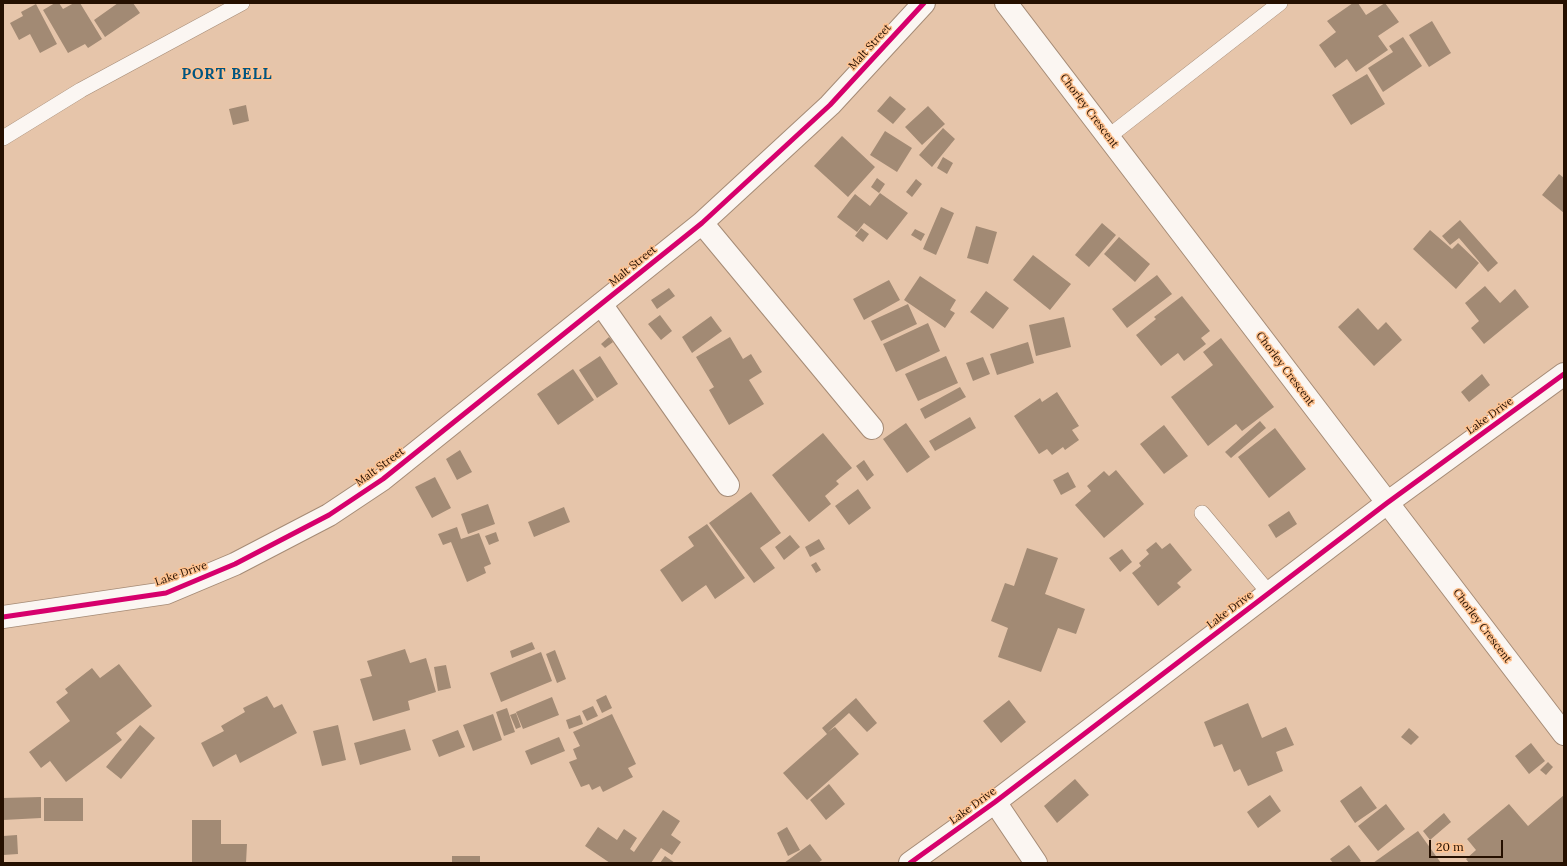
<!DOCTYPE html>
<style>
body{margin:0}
#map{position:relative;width:1567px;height:866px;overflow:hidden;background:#e6c5aa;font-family:Lora,serif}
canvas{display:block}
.frame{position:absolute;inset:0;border:4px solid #251000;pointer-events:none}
.scale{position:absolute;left:1429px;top:840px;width:74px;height:18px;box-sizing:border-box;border:2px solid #251000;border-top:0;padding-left:5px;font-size:12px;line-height:14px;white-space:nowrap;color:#251000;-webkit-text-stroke:3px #ffc391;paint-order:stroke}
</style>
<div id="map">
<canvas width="1567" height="866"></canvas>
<div class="frame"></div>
<div class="scale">20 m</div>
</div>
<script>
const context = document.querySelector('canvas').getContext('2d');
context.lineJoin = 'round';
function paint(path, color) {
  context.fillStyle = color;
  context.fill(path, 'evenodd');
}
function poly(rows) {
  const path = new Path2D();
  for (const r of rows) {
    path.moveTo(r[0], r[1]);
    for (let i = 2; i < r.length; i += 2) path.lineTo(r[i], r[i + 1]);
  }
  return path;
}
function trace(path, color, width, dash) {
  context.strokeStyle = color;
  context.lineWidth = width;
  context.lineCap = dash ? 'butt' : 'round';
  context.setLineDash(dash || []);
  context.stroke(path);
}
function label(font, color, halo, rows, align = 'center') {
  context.font = font + ' Lora,serif';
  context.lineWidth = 3;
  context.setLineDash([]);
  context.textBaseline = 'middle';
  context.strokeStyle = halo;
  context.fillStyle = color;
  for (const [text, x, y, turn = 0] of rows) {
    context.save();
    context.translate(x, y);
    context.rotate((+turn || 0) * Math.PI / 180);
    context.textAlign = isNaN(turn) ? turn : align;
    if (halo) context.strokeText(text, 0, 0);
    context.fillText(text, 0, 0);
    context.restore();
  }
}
const building = poly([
 [55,3,59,3,63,9,74,3,80,3,102,39,88,48,85,44,68,53,43,10],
 [118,3,133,3,140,13,105,37,94,20],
 [1353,3,1358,3,1366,15,1385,3,1399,22,1378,36,1388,50,1356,72,1347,59,1335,68,1319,45,1336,32,1327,21],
 [36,4,57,44,40,53,30,34,19,40,10,23,23,16,21,12],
 [1432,21,1451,53,1429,67,1409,35],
 [1403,37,1422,66,1383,92,1368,68,1393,52,1389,46],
 [1367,74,1385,104,1351,125,1332,95],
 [890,96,906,109,893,124,877,111],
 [246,105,249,121,233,125,229,109],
 [928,106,945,124,922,145,905,127],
 [943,128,955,139,932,167,919,155],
 [885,131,912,148,897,172,870,155],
 [842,136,875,167,848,197,814,166],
 [943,157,953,163,947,174,937,168],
 [1559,174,1564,178,1564,213,1542,195],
 [877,178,885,184,879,193,871,187],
 [916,179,922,184,912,197,906,192],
 [880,193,908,213,887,240,864,223,857,232,837,217,855,194,870,206],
 [941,207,954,213,936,255,923,249],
 [1460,220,1498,263,1488,272,1459,238,1450,245,1442,236],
 [1102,223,1116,235,1089,267,1075,255],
 [976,226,997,232,988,264,967,258],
 [861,228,869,234,863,242,855,236],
 [915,229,925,234,921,241,911,235],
 [1430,230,1452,249,1458,243,1479,263,1456,289,1413,249],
 [1119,237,1150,264,1135,282,1104,254],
 [1033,255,1071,284,1050,310,1013,280],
 [1157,275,1172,294,1127,328,1112,309],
 [920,276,956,300,950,310,955,313,945,328,904,300],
 [889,280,900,300,864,320,853,299],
 [1485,286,1500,303,1515,289,1529,307,1484,344,1471,328,1479,321,1465,303],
 [669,288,675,296,657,309,651,300],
 [986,291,1009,308,993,329,970,312],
 [1182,296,1210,331,1201,338,1206,344,1184,361,1178,353,1161,366,1136,335,1156,319,1154,317],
 [908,304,917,324,881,341,871,321],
 [1358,308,1378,330,1386,322,1402,340,1374,366,1338,327],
 [660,315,672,331,661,340,648,324],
 [711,316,722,331,692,353,682,337],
 [1064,317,1071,347,1036,356,1029,325],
 [928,323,940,351,896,372,883,344],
 [609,337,613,342,605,348,601,344],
 [730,337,743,359,751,354,762,372,749,380,764,404,729,425,709,390,714,387,696,357],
 [1221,338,1274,407,1242,431,1236,424,1208,446,1171,397,1213,365,1203,352],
 [1028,342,1034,363,997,375,990,354],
 [600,356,618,384,597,398,579,370],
 [946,356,958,383,918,401,905,374],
 [983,357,990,374,973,381,966,363],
 [573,369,594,400,558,425,537,394],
 [1482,374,1490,385,1469,402,1461,392],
 [960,387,966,397,925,419,920,409],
 [1057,392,1079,426,1072,430,1079,440,1065,450,1063,447,1052,455,1047,449,1039,454,1014,416,1040,398,1042,402],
 [970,417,976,428,935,451,929,441],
 [1260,421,1266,428,1231,458,1225,452],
 [906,423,930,457,907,473,883,439],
 [1164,425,1188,456,1164,474,1140,444],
 [1275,428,1306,469,1269,498,1238,457],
 [823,433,852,468,836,481,839,484,825,496,831,504,809,522,772,475],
 [460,450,472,472,457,480,446,459],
 [864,460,874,475,867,481,856,466],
 [1116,470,1144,504,1104,538,1075,505,1091,491,1087,486,1104,471,1109,476],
 [1068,472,1076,487,1061,495,1053,480],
 [435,477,451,508,432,518,415,487],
 [858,489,871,508,849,525,835,506],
 [751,492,781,533,760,548,775,568,754,583,709,523],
 [488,504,495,524,468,534,461,514],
 [564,507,570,522,534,537,528,522],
 [1289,511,1297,524,1276,538,1268,525],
 [707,524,745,578,715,599,706,585,682,602,660,570,694,546,688,537],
 [457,527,461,539,479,533,491,564,484,567,486,573,467,582,451,542,443,545,438,534],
 [496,532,499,541,489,545,485,536],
 [790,535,800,547,784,560,775,547],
 [819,539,825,549,810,557,805,547],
 [1156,542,1162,549,1170,543,1192,570,1177,583,1181,587,1158,606,1132,573,1141,566,1139,563,1149,554,1146,550],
 [1027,548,1058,558,1045,594,1085,609,1076,634,1058,628,1041,672,998,657,1008,628,991,621,1005,583,1014,586],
 [1122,549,1132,562,1120,572,1109,558],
 [816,562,821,570,816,573,811,565],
 [532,642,535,649,512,658,510,651],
 [405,649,410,663,426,658,436,692,408,701,410,710,373,721,360,679,372,676,367,661],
 [555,650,566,679,557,683,546,654],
 [541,652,552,681,501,702,490,673],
 [119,664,152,706,116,733,122,740,66,782,50,761,41,768,29,752,70,721,56,702,68,693,65,689,92,668,100,678],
 [446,665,451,688,438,691,434,667],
 [606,695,612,708,602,713,596,700],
 [267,696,274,708,282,704,297,733,240,763,236,754,213,767,201,743,224,731,221,726,245,712,243,708],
 [552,697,559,715,523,729,516,712],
 [856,698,877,723,867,732,849,713,828,732,835,727,859,754,807,800,783,773,827,734,822,728],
 [1009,700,1026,722,1001,743,983,721],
 [1248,703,1262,738,1286,727,1294,745,1276,752,1283,771,1248,786,1240,769,1234,772,1222,744,1214,747,1204,722],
 [593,706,598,716,587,721,582,711],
 [507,708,515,732,504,736,496,712],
 [516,713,521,727,516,729,510,715],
 [493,714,502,740,473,751,463,725],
 [612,714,636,764,628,768,633,777,603,792,600,786,592,790,589,784,581,787,569,762,577,759,573,749,580,746,573,732],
 [580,715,583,724,569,729,566,720],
 [140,725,155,738,121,779,106,767],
 [338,725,346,760,322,766,313,731],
 [1409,728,1419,737,1411,745,1401,737],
 [405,729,411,750,360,765,354,743],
 [458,730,465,747,439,757,432,740],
 [559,737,565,751,531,765,525,751],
 [1531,743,1545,761,1529,774,1515,756],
 [1548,762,1553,767,1546,775,1540,770],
 [1075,779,1089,795,1057,823,1044,806],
 [829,784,845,804,826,820,810,800],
 [1361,786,1377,808,1355,823,1340,801],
 [1270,795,1281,811,1258,828,1247,812],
 [1564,795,1564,863,1469,863,1466,859,1476,850,1467,839,1509,804,1528,826],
 [41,797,41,818,3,820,3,798],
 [44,798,83,798,83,821,44,821],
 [1386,804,1405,829,1378,851,1358,826],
 [663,810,680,821,671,835,681,842,672,855,661,848,651,863,610,863,585,846,598,827,617,840,624,829,637,838,630,849,634,852],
 [1444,813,1451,822,1430,840,1423,831],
 [192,820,221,820,221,844,247,844,246,863,192,863],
 [787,827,800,850,788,856,777,833],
 [1418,831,1441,863,1373,863],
 [17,835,18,854,3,855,3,836],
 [810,844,822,860,818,863,784,863],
 [1349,845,1361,861,1358,863,1333,863,1330,859],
 [452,856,480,856,480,863,452,863],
 [665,856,675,863,660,863]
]);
const lane = poly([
 [1108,137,1280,3],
 [3,138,81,90,242,3],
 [1202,513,1269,593]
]);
const street = poly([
 [702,223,872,428],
 [601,304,728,485],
 [3,617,166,593,235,564,329,515,383,479,702,223,830,105,924,3],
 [995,802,1036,863],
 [910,863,995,802,1387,503,1564,374]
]);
const secondary = poly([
 [1006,3,1564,734]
]);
const cycleway = poly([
 [3,617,166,593,235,564,329,515,383,479,702,223,830,105,924,3],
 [910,863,995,802,1387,503,1564,374]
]);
const streetNames = [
 ["Malt Street",870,47,-48],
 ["Chorley Crescent",1089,111,53],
 ["Malt Street",633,266,-39],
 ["Chorley Crescent",1285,369,53],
 ["Lake Drive",1490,416,-36],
 ["Malt Street",380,467,-36],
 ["Lake Drive",181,574,-19],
 ["Lake Drive",1230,610,-37],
 ["Chorley Crescent",1482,626,53],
 ["Lake Drive",973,806,-36]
];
const districtNames = [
 ["PORT BELL",227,75]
];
paint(building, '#a28a74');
trace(lane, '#a58b76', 16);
trace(street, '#a58b76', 24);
trace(secondary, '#a58b76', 24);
trace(lane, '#fbf6f2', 15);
trace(street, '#fbf6f2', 22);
trace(secondary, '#fbf6f2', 22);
trace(cycleway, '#d6006c', 5);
label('11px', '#251000', '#ffc391', streetNames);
context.letterSpacing = '1px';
label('bold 15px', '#005581', '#ffc391', districtNames);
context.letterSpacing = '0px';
</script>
